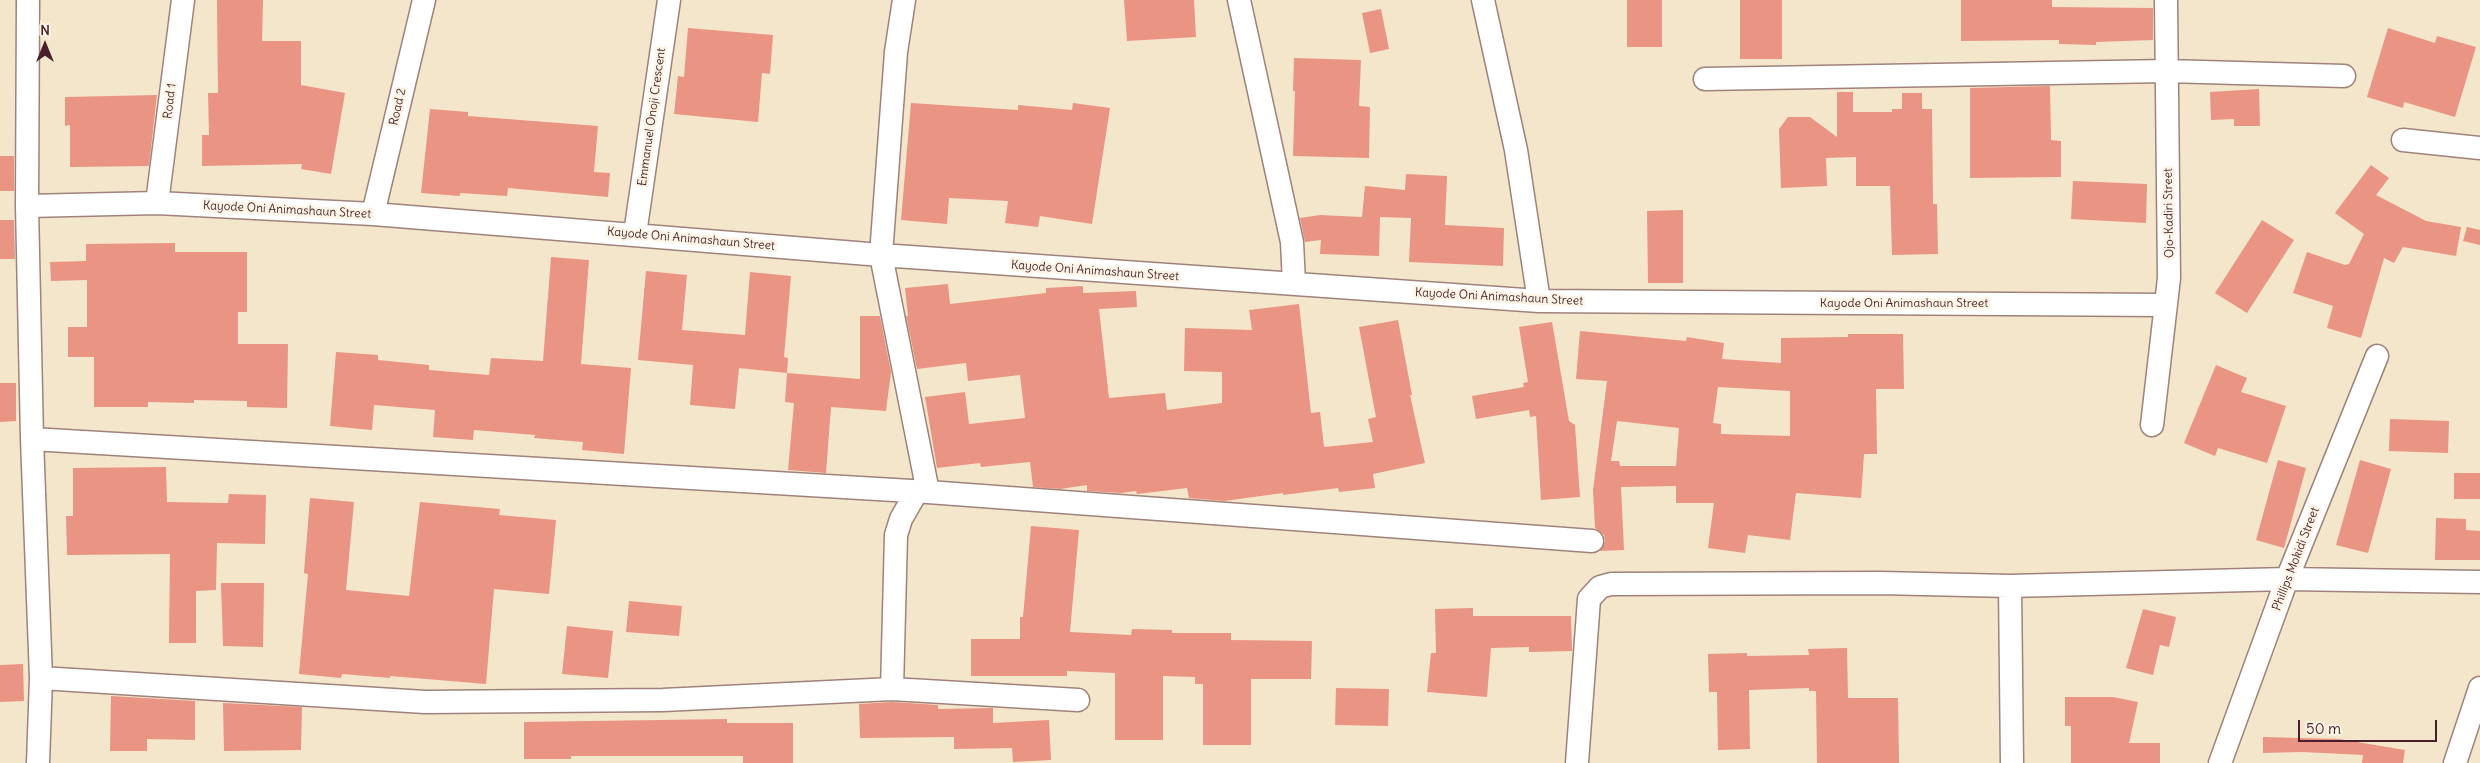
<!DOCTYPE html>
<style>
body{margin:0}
#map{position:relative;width:2480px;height:763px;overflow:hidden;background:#f4e6cb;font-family:Delius,sans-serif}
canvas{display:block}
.north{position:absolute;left:20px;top:20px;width:50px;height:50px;-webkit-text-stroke:4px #fcf5e5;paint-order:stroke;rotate:0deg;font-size:14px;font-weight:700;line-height:20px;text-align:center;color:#4a1f2b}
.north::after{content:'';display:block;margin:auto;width:18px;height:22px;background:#4a1f2b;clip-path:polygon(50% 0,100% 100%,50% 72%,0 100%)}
.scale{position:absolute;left:2298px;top:720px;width:139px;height:22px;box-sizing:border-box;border:2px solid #4a1f2b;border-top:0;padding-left:6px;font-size:15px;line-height:18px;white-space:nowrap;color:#4a1f2b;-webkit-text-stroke:4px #fcf5e5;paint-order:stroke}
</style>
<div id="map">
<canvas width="2480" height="763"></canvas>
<div class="north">N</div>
<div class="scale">50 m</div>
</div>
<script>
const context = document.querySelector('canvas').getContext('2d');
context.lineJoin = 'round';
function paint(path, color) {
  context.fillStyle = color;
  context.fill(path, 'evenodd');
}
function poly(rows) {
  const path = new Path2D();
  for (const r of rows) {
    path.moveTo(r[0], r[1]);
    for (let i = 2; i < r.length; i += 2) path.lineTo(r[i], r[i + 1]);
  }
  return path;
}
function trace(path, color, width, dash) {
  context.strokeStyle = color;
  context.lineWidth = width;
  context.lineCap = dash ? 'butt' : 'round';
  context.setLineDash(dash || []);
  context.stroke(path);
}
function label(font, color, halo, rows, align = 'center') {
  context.font = font + ' Delius,sans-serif';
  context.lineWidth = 5;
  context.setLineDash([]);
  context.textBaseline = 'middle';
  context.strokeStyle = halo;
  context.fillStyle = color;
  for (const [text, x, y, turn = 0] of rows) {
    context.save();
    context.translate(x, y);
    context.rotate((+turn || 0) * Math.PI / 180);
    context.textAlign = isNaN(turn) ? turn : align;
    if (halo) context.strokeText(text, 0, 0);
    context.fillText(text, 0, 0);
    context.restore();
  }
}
const building = poly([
 [217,0,263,0,262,41,301,41,301,85,345,93,331,174,301,169,302,164,202,166,202,135,209,135,208,93,218,93],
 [1124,0,1194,0,1196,37,1127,41],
 [1627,0,1662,0,1662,47,1627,47],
 [1740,0,1782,0,1782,59,1740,59],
 [1961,0,2052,0,2052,7,2153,8,2153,40,2096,42,2096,45,2059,44,2059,40,1961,41],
 [1381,9,1389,49,1370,53,1362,13],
 [688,28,773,35,770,74,762,73,758,122,674,114,678,76,684,77],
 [2388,28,2435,43,2437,36,2476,47,2455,117,2404,102,2403,108,2367,97],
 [1294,58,1361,60,1359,106,1370,107,1369,158,1293,156,1295,91,1293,91],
 [2050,86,2051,140,2061,141,2061,177,1970,178,1970,88],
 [2259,89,2260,126,2234,126,2234,119,2211,120,2210,92],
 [1837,92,1853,92,1853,112,1892,112,1892,109,1902,109,1902,93,1922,93,1922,109,1932,109,1933,204,1937,204,1938,254,1892,255,1890,186,1856,186,1856,157,1826,158,1827,186,1781,188,1779,129,1788,117,1810,117,1837,137],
 [157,95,149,166,70,167,70,125,65,126,65,97],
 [911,103,1018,110,1018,105,1072,110,1073,103,1110,108,1092,224,1040,216,1038,227,1005,223,1008,201,949,198,947,224,901,220],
 [430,109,468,112,468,116,598,126,594,172,610,173,608,197,508,188,507,196,460,193,460,196,421,193],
 [0,156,14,156,14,191,0,191],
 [2371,165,2389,178,2376,195,2426,221,2461,227,2456,256,2403,247,2394,263,2384,258,2361,338,2327,328,2333,306,2293,293,2307,252,2345,265,2349,264,2364,234,2335,213],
 [1406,174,1447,176,1445,225,1504,228,1503,266,1409,262,1411,218,1380,217,1379,256,1320,254,1321,240,1305,242,1300,218,1320,215,1362,217,1365,186,1405,190],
 [2073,181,2147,184,2146,223,2071,219],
 [1683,210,1683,283,1648,283,1647,211],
 [0,220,14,220,15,259,0,259],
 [2262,220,2294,240,2247,313,2215,293],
 [2467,227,2480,230,2480,245,2463,241],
 [175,243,175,252,247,252,247,312,238,312,238,344,288,344,287,408,247,407,247,401,194,400,194,403,148,402,148,407,94,407,94,357,68,357,68,327,87,327,87,280,51,281,50,262,86,261,86,244],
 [551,257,589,260,581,364,631,368,624,454,582,450,583,442,534,438,535,435,474,430,473,440,433,437,435,410,374,405,372,430,330,426,336,352,378,355,378,360,429,365,429,370,489,375,491,358,543,361],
 [646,271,687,275,682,330,745,335,750,272,791,276,784,357,788,358,787,373,739,368,735,409,690,405,693,365,638,360],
 [948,284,950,304,1046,293,1046,288,1083,286,1083,293,1136,291,1137,307,1099,309,1109,398,1165,393,1167,410,1222,403,1222,372,1184,371,1185,328,1252,330,1249,310,1299,304,1311,413,1320,412,1324,447,1373,442,1368,419,1376,417,1359,327,1398,320,1412,395,1410,395,1425,463,1373,474,1375,488,1339,492,1338,488,1283,495,1283,493,1224,501,1189,498,1187,488,1137,494,1136,491,1121,493,1087,491,1087,485,1060,489,1033,487,1030,462,981,467,980,463,937,468,925,397,965,392,969,424,1025,418,1020,375,968,381,966,363,917,369,906,316,908,316,905,288],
 [860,316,880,316,891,372,886,411,831,407,826,473,788,470,794,403,785,402,787,373,860,379],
 [1552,322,1569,421,1575,425,1580,497,1541,500,1536,416,1530,417,1529,410,1476,419,1472,396,1524,387,1523,383,1528,382,1519,327],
 [1580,331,1686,341,1687,337,1724,343,1722,359,1781,363,1781,338,1848,337,1848,334,1903,334,1904,389,1876,389,1877,454,1864,454,1861,498,1796,493,1790,540,1748,535,1745,553,1708,548,1714,503,1676,503,1676,486,1621,487,1624,550,1600,551,1605,541,1604,535,1595,528,1593,490,1607,381,1576,379],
 [1718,387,1790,391,1790,436,1721,434,1721,424,1713,423],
 [1617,421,1679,428,1676,466,1620,466,1619,461,1611,461],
 [2216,365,2247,378,2241,392,2286,406,2267,463,2218,448,2215,456,2184,443],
 [0,383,16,383,16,421,0,422],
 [2390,419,2449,421,2448,453,2389,451],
 [2278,460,2306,468,2284,548,2256,540],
 [2360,460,2391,469,2368,553,2336,545],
 [166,467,167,502,228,503,229,494,266,495,265,544,217,543,216,590,196,591,196,643,169,643,170,554,67,555,66,516,73,516,73,468],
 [2454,473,2480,473,2480,499,2454,499],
 [310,498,354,502,346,590,409,596,420,502,500,509,499,515,556,520,549,594,494,589,486,684,390,676,390,678,342,674,341,678,299,674,308,574,304,573],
 [2436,518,2466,519,2466,530,2480,531,2480,560,2435,560],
 [1031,526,1079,530,1070,632,1131,635,1132,629,1172,630,1172,633,1231,633,1231,640,1312,641,1311,679,1251,679,1251,745,1203,745,1203,684,1195,684,1195,677,1163,676,1163,740,1115,740,1115,673,1067,671,1067,676,971,676,971,639,1020,639,1020,617,1023,617],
 [221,583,264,583,263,647,223,646],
 [629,601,682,606,679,636,626,632],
 [1473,608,1473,616,1571,616,1572,651,1529,652,1529,647,1491,648,1487,697,1427,692,1431,653,1436,653,1435,609],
 [2143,609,2176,617,2169,647,2160,645,2153,675,2126,668],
 [567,626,613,631,608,678,562,674],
 [1847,648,1848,698,1898,698,1899,763,1817,763,1816,691,1809,691,1809,688,1749,690,1750,749,1718,750,1717,692,1709,692,1708,654,1747,653,1747,656,1809,655,1808,649],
 [23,664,24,701,0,702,0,665],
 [1336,688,1389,689,1388,726,1335,725],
 [111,696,195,701,195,740,147,739,147,751,110,751],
 [2065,697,2113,697,2138,702,2129,743,2160,743,2160,763,2071,763,2071,726,2065,726],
 [892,702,938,705,938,709,993,708,993,723,1049,720,1051,760,1013,762,1012,748,954,749,954,737,860,738,859,704],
 [223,703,302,707,301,750,224,751],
 [727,719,727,723,793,723,793,763,743,763,743,756,571,756,571,759,524,759,524,722],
 [2263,737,2339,739,2405,750,2403,763,2362,763,2363,755,2302,752,2263,753]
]);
const minor = poly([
 [28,0,27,206,32,439,41,678,38,763],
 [904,0,896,52,881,255,928,492,1592,541],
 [1239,0,1292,242,1294,283],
 [1483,0,1516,150,1539,301],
 [1705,79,2167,71,2344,76],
 [2403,140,2480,148],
 [157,203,183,0],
 [27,206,157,203,373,214,881,255,1539,301,2164,305],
 [373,214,424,0],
 [635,234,669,0],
 [2152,425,2169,278,2166,0],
 [32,439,928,492],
 [917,491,901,519,896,535,892,689,1078,700],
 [2010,586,2012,763],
 [41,678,425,702,663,700,892,689],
 [1577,763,1589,599,1600,587,1611,584,1880,583,2010,586,2287,579,2480,582],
 [2220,763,2287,579,2377,356],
 [2455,763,2480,688]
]);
const streetNames = [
 ["Road 1",170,101,-83],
 ["Road 2",398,107,-77],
 ["Emmanuel Onoji Crescent",652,117,-82],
 ["Kayode Oni Animashaun Street",287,210,3],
 ["Ojo-Kadiri Street",2169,213,-91],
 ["Kayode Oni Animashaun Street",691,239,5],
 ["Kayode Oni Animashaun Street",1095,271,4],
 ["Kayode Oni Animashaun Street",1499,297,3],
 ["Kayode Oni Animashaun Street",1904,304],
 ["Phillips Mokidi Street",2296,559,-69]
];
paint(building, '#ea9484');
trace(minor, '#9f827b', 25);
trace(minor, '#fff', 22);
label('12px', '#4a1f2b', '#fcf5e5', streetNames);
</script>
